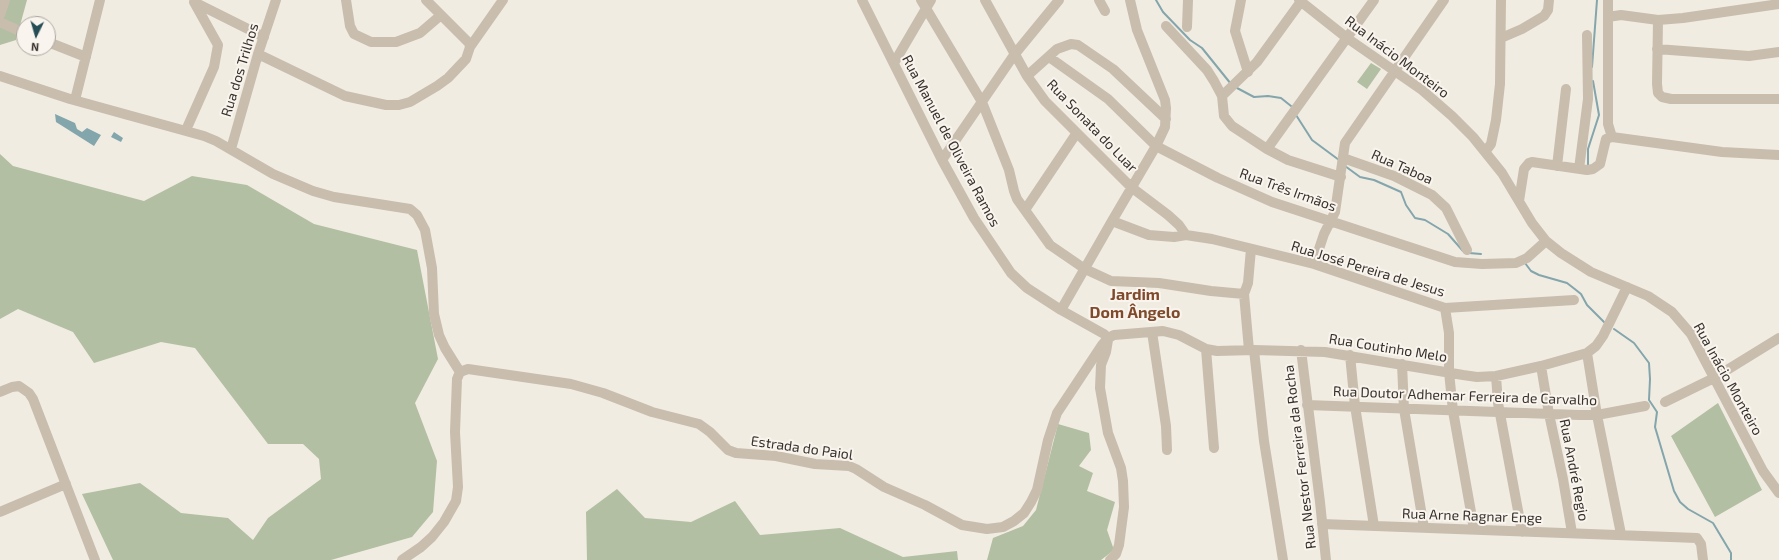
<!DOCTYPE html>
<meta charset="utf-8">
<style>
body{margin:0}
#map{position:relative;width:1779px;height:560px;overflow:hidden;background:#f1ece1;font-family:"Exo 2",sans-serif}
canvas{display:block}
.north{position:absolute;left:16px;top:16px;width:40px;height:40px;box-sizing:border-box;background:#f9f5ee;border:1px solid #aca7a0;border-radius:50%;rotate:185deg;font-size:11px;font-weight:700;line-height:16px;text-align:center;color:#38312c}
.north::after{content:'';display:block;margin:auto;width:14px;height:18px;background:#254d56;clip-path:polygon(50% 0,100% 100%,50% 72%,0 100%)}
</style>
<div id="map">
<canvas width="1779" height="560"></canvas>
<div class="north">N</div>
</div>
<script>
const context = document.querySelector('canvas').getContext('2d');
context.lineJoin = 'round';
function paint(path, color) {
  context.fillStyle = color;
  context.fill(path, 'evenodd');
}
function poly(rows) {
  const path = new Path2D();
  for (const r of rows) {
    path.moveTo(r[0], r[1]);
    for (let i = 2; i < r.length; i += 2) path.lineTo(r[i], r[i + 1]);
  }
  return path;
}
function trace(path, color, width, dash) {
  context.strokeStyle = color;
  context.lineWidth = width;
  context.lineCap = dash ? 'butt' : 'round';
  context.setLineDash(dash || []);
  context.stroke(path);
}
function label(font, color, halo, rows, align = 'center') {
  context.font = font + ' "Exo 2",sans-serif';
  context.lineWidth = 4;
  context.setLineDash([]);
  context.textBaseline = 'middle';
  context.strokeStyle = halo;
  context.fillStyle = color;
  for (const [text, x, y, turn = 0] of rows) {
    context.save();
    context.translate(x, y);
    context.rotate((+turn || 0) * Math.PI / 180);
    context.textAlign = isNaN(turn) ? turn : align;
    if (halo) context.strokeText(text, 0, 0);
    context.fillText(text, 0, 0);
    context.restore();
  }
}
const green = poly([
 [0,0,27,0,16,40,0,45],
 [1371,63,1381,69,1367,89,1357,82],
 [0,154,13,166,144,201,192,176,247,185,314,224,417,250,438,359,415,403,437,461,433,512,412,537,331,560,113,560,82,494,140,483,181,513,228,518,253,540,268,518,321,479,319,459,303,444,268,444,195,348,161,342,94,363,73,332,18,309,0,319],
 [1718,403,1762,490,1715,517,1671,436],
 [1058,424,1089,433,1091,450,1079,466,1093,473,1087,491,1115,502,1107,530,1114,550,1101,560,987,560,993,538,1023,526,1036,510],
 [617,489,645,518,691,522,735,501,760,535,840,528,903,557,957,551,958,560,587,560,586,512]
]);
const water = poly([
 [55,114,75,123,77,129,82,132,87,128,101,135,94,146,56,122],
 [114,132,123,138,121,142,111,137]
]);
const stream = poly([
 [1156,0,1163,12,1190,40,1202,48,1231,84],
 [1592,67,1597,0],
 [1237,88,1254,97,1268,96,1281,98,1291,106],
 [1296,115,1312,140,1339,160],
 [1588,165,1588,149,1599,115,1593,81],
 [1345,166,1360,177,1374,180,1401,192,1406,205,1415,218,1425,220,1448,234,1463,251],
 [1469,253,1481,254],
 [1525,263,1531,271,1539,275,1567,283,1576,290,1581,294,1587,305,1604,322],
 [1614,329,1634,343,1649,363,1650,379,1649,400,1657,412,1655,427,1674,491,1680,502,1688,509,1713,523,1731,553,1731,560]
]);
const minor = poly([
 [346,0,350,26,354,34,371,42,396,42,420,33,441,15],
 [862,0,942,160,974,218,1011,273,1027,288,1061,310,1104,334,1108,338],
 [921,0,982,102,1009,170,1014,191,1017,199,1050,245,1085,269,1111,281,1159,283,1211,291,1244,294],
 [985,0,1027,76,1045,101,1131,187,1168,215,1179,225,1186,235],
 [1099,0,1105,11],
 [1241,0,1235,31,1248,72],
 [1299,0,1347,38,1422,90,1452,116,1473,137,1502,173,1532,223,1546,241,1561,253,1591,272,1648,296,1672,312,1691,334,1763,471,1779,493],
 [1608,0,1608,124,1612,137],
 [0,15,5,0],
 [1608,17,1621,15,1658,20,1683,18,1779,4],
 [1658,20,1657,84,1658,93,1662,97,1671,99,1779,99],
 [0,22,24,33],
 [1166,26,1207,70,1214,81,1222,96,1224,116,1232,126,1267,149,1288,160,1341,177],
 [1187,27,1188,0],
 [1501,38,1522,29,1544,16,1548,10,1549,0],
 [48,42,86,57],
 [470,47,503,0],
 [1657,49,1749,56,1779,52],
 [258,54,345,96,386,105,399,105,410,102,437,86,448,78,466,59,470,47,469,43,426,0],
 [1049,57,1108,99,1156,146,1218,178,1272,202,1455,262,1482,264,1516,263,1527,258,1546,241],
 [894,63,931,0],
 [0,76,70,99,204,136,216,141,273,174,313,191,334,197,410,209,417,215,425,230,432,268,434,314,439,335,445,348,460,372],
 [1027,76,1057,49,1071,44,1078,45,1113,69,1166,119],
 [1222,96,1257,62,1302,0],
 [75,100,100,0],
 [186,130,214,67,218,45,194,2,264,37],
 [231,149,258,54,276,0],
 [1267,149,1374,0],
 [1485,152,1491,144,1496,120,1500,84,1501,0],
 [1343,158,1394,176,1432,195,1446,208,1467,250],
 [942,160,1014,55,1059,0],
 [1557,166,1566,89],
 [1579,169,1588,99,1587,35],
 [1519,201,1524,169,1529,163,1532,162,1587,170,1593,169,1600,164,1606,139,1612,137,1722,152,1779,155],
 [1025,210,1076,134],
 [1112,221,1149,235,1174,237,1186,235,1212,239,1314,264,1445,308,1574,300],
 [1314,264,1324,234,1335,212,1345,143,1444,0],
 [1445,308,1449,333,1449,372,1453,411,1474,529],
 [1061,310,1112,221,1156,146,1165,127,1166,108,1165,100,1137,30,1130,0],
 [1152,332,1166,426,1167,450],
 [1108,340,1106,352,1101,365,1100,388,1108,433,1121,468,1123,481,1124,507,1119,545,1116,554,1110,560],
 [1206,349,1214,448],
 [1249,350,1244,294,1248,283,1251,249],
 [1254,350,1264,441,1283,560],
 [1301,350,1320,502,1326,560],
 [1587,353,1597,415,1621,534],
 [1350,355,1355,406,1374,526],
 [1402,364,1404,409,1424,528],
 [1541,366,1549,414,1563,479,1572,533],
 [1496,376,1498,403,1522,532],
 [0,392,12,387,19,386,29,393,33,399,95,560],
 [1665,402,1714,378,1779,338],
 [1307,405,1579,415,1597,415,1645,406],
 [0,512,66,484],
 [1322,524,1697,538,1701,544,1703,560],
 [402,560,421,547,432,537,444,522,456,501,458,487,455,432,457,379,460,372,468,369,571,384,603,393,652,412,699,424,710,432,728,450,736,453,776,456,815,464,849,466,856,469,884,487,925,505,962,525,987,529,1003,527,1014,521,1024,513,1031,502,1037,490,1048,440,1057,413,1102,345,1108,338,1114,335,1163,331,1179,335,1206,349,1217,351,1254,350,1325,352,1463,375,1477,377,1496,376,1541,366,1587,353,1596,346,1603,336,1627,287]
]);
const streetNames = [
 ["Rua Inácio Monteiro",1397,57,37],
 ["Rua dos Trilhos",240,70,-73],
 ["Rua Sonata do Luar",1092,126,46],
 ["Rua Manuel de Oliveira Ramos",951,141,62],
 ["Rua Taboa",1402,167,24],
 ["Rua Três Irmãos",1288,190,20],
 ["Rua José Pereira de Jesus",1368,269,17],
 ["Rua Coutinho Melo",1388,348,9],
 ["Rua Inácio Monteiro",1728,379,61],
 ["Rua Doutor Adhemar Ferreira de Carvalho",1465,396,2],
 ["Estrada do Paiol",802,448,8],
 ["Rua Nestor Ferreira da Rocha",1300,457,-97],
 ["Rua André Regio",1574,470,79],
 ["Rua Arne Ragnar Enge",1472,516,2]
];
const quarterNames = [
 ["Jardim",1135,295],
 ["Dom Ângelo",1135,313]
];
paint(green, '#b2bfa2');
paint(water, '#83a5ac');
trace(stream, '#83a5ac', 2);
trace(minor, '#c9bdae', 10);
label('14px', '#38312c', '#f9f5ee', streetNames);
label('bold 16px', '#804a2c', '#f9f5ee', quarterNames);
</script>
